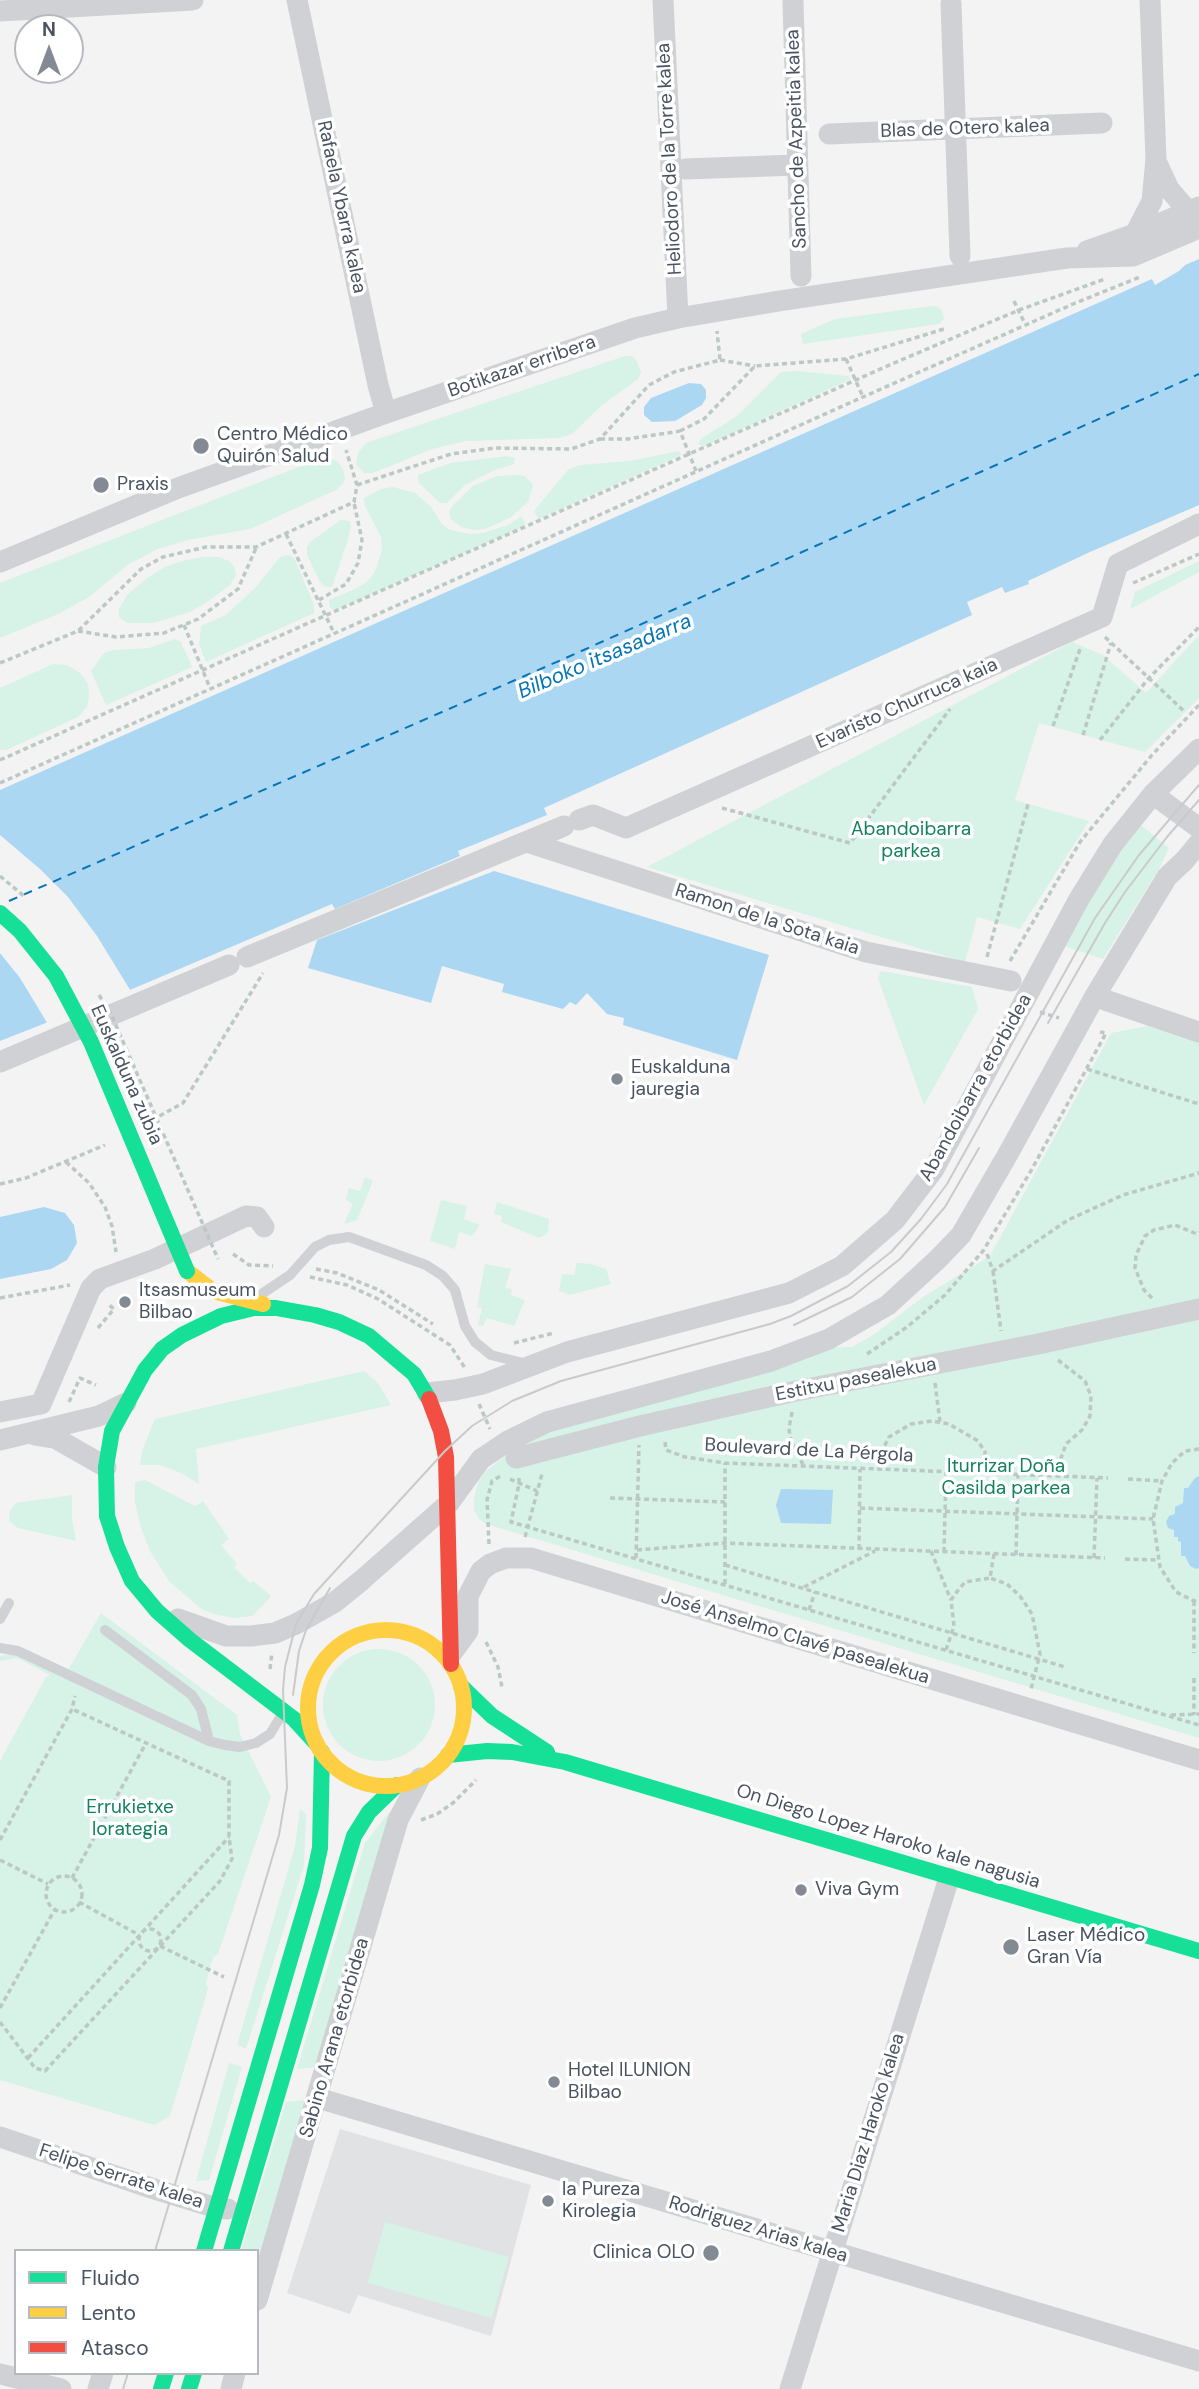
<!DOCTYPE html>
<meta charset="utf-8">
<style>
body{margin:0}
#map{position:relative;width:1199px;height:2389px;overflow:hidden;background:#f3f3f3;font-family:"DM Sans",sans-serif}
canvas{display:block}
.legend{position:absolute;left:14px;top:2249px;width:245px;height:126px;box-sizing:border-box;background:#fff;border:2px solid #b6bac0;margin:0;padding:9px 12px;list-style:none;font-size:21px;color:#495261}
.legend li{display:flex;align-items:center;gap:14px;height:35px}
.legend b{width:35px;border:2px solid #b6bac0}
.north{position:absolute;left:14px;top:14px;width:70px;height:70px;box-sizing:border-box;background:#fff;border:2px solid #b6bac0;border-radius:50%;rotate:0deg;font-size:19px;font-weight:700;line-height:28px;text-align:center;color:#495261}
.north::after{content:'';display:block;margin:auto;width:24px;height:32px;background:#848a94;clip-path:polygon(50% 0,100% 100%,50% 72%,0 100%)}
</style>
<div id="map">
<canvas width="1199" height="2389"></canvas>
<ul class="legend">
<li><b style="height:9px;background:#16e098"></b>Fluido</li>
<li><b style="height:9px;background:#ffcf43"></b>Lento</li>
<li><b style="height:9px;background:#f24e42"></b>Atasco</li>
</ul>
<div class="north">N</div>
</div>
<script>
const context = document.querySelector('canvas').getContext('2d');
context.lineJoin = 'round';
function paint(path, color) {
  context.fillStyle = color;
  context.fill(path, 'evenodd');
}
function poly(rows) {
  const path = new Path2D();
  for (const r of rows) {
    if (r.length === 3) {
      path.moveTo(r[0] + r[2], r[1]);
      path.arc(r[0], r[1], r[2], 0, 2 * Math.PI);
      continue;
    }
    path.moveTo(r[0], r[1]);
    for (let i = 2; i < r.length; i += 2) path.lineTo(r[i], r[i + 1]);
  }
  return path;
}
function trace(path, color, width, dash) {
  context.strokeStyle = color;
  context.lineWidth = width;
  context.lineCap = dash ? 'butt' : 'round';
  context.setLineDash(dash || []);
  context.stroke(path);
}
function label(font, color, halo, rows, align = 'center') {
  context.font = font + ' "DM Sans",sans-serif';
  context.lineWidth = 7;
  context.setLineDash([]);
  context.textBaseline = 'middle';
  context.strokeStyle = halo;
  context.fillStyle = color;
  for (const [text, x, y, turn = 0] of rows) {
    context.save();
    context.translate(x, y);
    context.rotate((+turn || 0) * Math.PI / 180);
    context.textAlign = isNaN(turn) ? turn : align;
    if (halo) context.strokeText(text, 0, 0);
    context.fillText(text, 0, 0);
    context.restore();
  }
}
const education = poly([
 [340,2129,531,2185,491,2336,358,2295,350,2314,287,2293]
]);
const green = poly([
 [932,306,939,307,942,312,944,319,939,324,803,344,801,334,835,319],
 [625,356,633,356,637,362,641,372,638,379,601,406,572,434,559,438,466,441,432,449,373,473,364,473,356,464,358,453,366,443],
 [797,371,848,376,851,379,705,446,698,444,702,438,737,416,781,372],
 [679,451,681,455,538,519,534,511,568,470,580,465,630,461],
 [507,456,515,458,514,464,495,470,465,485,447,503,440,503,419,483,418,475,450,463],
 [328,458,337,461,343,469,345,478,343,484,336,490,250,529,188,540,158,549,129,564,89,597,58,614,0,638,0,583,319,459],
 [518,475,525,476,533,485,528,502,510,518,485,529,474,530,461,527,451,519,449,513,452,506,473,486,497,476],
 [393,487,415,493,431,507,442,524,450,530,470,534,483,533,508,525,522,516,525,523,523,527,336,610,330,608,329,600,355,589,367,582,375,572,382,550,381,537,365,506,364,498,381,489],
 [341,520,349,521,351,526,348,539,332,587,326,587,320,582,307,555,307,547,311,541],
 [287,555,292,556,296,562,314,605,314,613,206,662,199,644,201,626,226,615,256,587,280,557],
 [203,557,219,557,229,561,234,566,236,575,230,585,210,600,190,612,154,623,127,623,119,617,119,609,127,595,147,578,165,567,182,561],
 [1199,561,1199,572,1130,609,1135,592],
 [1199,635,1199,698,1145,752,1039,723,1015,800,1089,821,1020,929,977,917,965,962,647,867,1072,642,1103,655,1146,693],
 [175,639,181,642,192,667,106,705,91,671,104,653,113,650,149,648],
 [53,664,67,665,80,673,88,684,89,696,87,707,78,717,6,750,0,750,0,688],
 [1142,826,1169,848,1159,869,1103,959,1064,946,1117,849,1132,830],
 [881,971,972,987,978,1009,924,1105,878,978],
 [1148,1026,1199,1042,1199,1738,486,1524,480,1520,474,1510,474,1499,477,1485,485,1472,509,1453,542,1435,582,1421,831,1347,852,1347,873,1335,923,1297,990,1256,1111,1033],
 [365,1177,373,1181,357,1220,344,1224,353,1204,346,1200,349,1188,360,1191],
 [441,1200,467,1206,464,1219,480,1225,472,1236,459,1232,455,1249,430,1241],
 [497,1202,549,1219,548,1233,539,1238,501,1222,502,1216,494,1214],
 [577,1263,591,1264,606,1269,611,1284,570,1295,559,1291,562,1274,574,1275],
 [485,1264,511,1269,505,1288,512,1289,511,1295,525,1300,514,1326,487,1318,483,1326,478,1325,482,1308,477,1307],
 [364,1371,378,1383,391,1405,196,1449,199,1484,181,1473,160,1465,140,1465,142,1451,155,1419],
 [145,1480,195,1506,203,1501,229,1539,221,1545,237,1564,234,1567,250,1583,253,1581,271,1596,253,1616,235,1618,213,1614,200,1608,169,1581,150,1551,141,1528,135,1503,135,1482],
 [72,1495,72,1519,76,1541,18,1528,9,1521,10,1510,16,1503],
 [101,1613,237,1715,240,1734,271,1797,218,1954,213,1957,206,1983,208,1989,170,2116,154,2125,0,2080,0,1761,46,1677,50,1675,17,1658,0,1661,0,1656,14,1654,60,1676,63,1679],
 [379,1705,56],
 [300,1809,306,1814,304,1865,246,2049,237,2045,295,1846],
 [391,1810,316,2067,297,2069,365,1843],
 [229,2063,242,2067,209,2180,196,2181],
 [306,2100,257,2264,257,2251,241,2251,286,2102],
 [385,2222,509,2257,492,2318,368,2283]
]);
const water = poly([
 [1199,259,1199,505,1090,552,1028,581,1029,584,1005,593,1002,587,967,602,972,615,544,808,547,815,458,851,460,856,335,909,332,904,137,987,0,1041,0,790,1152,279,1155,285,1179,271,1185,265],
 [689,383,701,384,706,390,706,398,702,405,675,421,652,422,644,415,644,407,651,398],
 [494,871,769,955,737,1060,623,1025,624,1018,607,1014,587,993,576,1005,570,1002,563,1009,502,992,504,984,442,966,431,1003,308,968,317,940],
 [44,1207,65,1213,74,1225,77,1243,67,1260,51,1269,0,1279,0,1217],
 [1199,1476,1199,1568,1196,1569,1190,1566,1185,1556,1181,1556,1181,1542,1178,1541,1178,1537,1174,1537,1174,1530,1168,1528,1166,1522,1169,1516,1175,1514,1175,1507,1183,1503,1184,1488,1188,1488,1195,1478],
 [781,1489,833,1490,831,1524,781,1523,776,1505]
]);
const pier = poly([
 [0,835,40,869,68,897,97,936,132,993,49,1026,20,978,0,953]
]);
const ferry = poly([
 [9,901,568,657,1199,374]
]);
const path = poly([
 [1014,301,1025,324],
 [846,359,863,397],
 [720,360,755,366],
 [680,431,704,419,755,366,846,359,944,329],
 [600,439,628,439,680,431,696,471],
 [357,485,451,454,495,448,571,449,600,439,649,385,674,372,720,360,717,331],
 [286,534,334,633],
 [1133,583,1199,554],
 [319,600,346,584,358,563,362,540,354,503],
 [184,625,210,688],
 [78,631,116,637,164,633,198,619,238,589,256,548],
 [1105,637,1185,712],
 [0,663,78,631,141,569,163,557,206,547,256,547,354,502,357,485,346,450],
 [1053,726,1080,649],
 [1083,735,1111,643],
 [1100,740,1148,679,1199,627],
 [0,760,894,363,1019,310,1105,279],
 [0,783,863,397,1073,304,1140,277],
 [722,808,850,843,950,709],
 [987,957,1028,804],
 [1010,961,1080,842,1152,755,1199,705],
 [1040,1012,1059,1018],
 [1087,1069,1199,1104],
 [152,1120,183,1103,263,973],
 [66,1162,89,1183,105,1207,112,1226,116,1252],
 [0,1184,26,1178,105,1145],
 [233,1254,249,1265,273,1266],
 [987,1254,993,1271,1068,1220,1123,1195,1199,1173],
 [316,1269,337,1273,379,1290,433,1324],
 [993,1271,1001,1331],
 [310,1277,347,1285,378,1299,450,1345,465,1368],
 [0,1298,70,1285],
 [1152,1298,1144,1290,1135,1268,1136,1255,1145,1236,1154,1230,1175,1225,1197,1234,1199,1232],
 [98,1328,114,1309,107,1303],
 [514,1343,554,1333],
 [867,1354,907,1327,945,1295,983,1251,1032,1169,1106,1033,1100,1032],
 [1058,1360,1085,1381,1091,1396,1090,1416,1082,1430,1066,1444,1060,1461,1058,1477],
 [935,1383,940,1422],
 [69,1402,80,1378,96,1385],
 [479,1404,490,1429],
 [792,1412,789,1428,790,1437,804,1467],
 [665,1442,666,1450,685,1457,725,1463,1108,1478],
 [1199,1449,1185,1451,1172,1463,1162,1481,1153,1519,1160,1567,1176,1592,1194,1601,1199,1599],
 [880,1470,880,1455,889,1437,911,1424,932,1421,949,1424,978,1441,985,1452,986,1474],
 [519,1478,519,1484,511,1522,1199,1725],
 [510,1479,537,1491],
 [1128,1479,1162,1481],
 [610,1498,725,1502],
 [860,1508,1153,1519],
 [525,1537,542,1474],
 [489,1544,487,1500,492,1481,502,1475],
 [859,1549,860,1469],
 [637,1550,725,1543,1105,1558],
 [931,1551,951,1600],
 [944,1552,946,1472],
 [994,1554,990,1578,1007,1584,1020,1596,1032,1614,1040,1654,1031,1689],
 [1016,1555,1018,1475],
 [636,1558,639,1445],
 [1094,1558,1097,1478],
 [1125,1559,1158,1560],
 [725,1565,1065,1667],
 [725,1584,725,1463],
 [804,1587,875,1551],
 [1194,1601,1194,1653],
 [809,1610,815,1592],
 [486,1642,498,1667,502,1687],
 [946,1650,954,1626,951,1600,955,1594,965,1582,990,1578],
 [270,1669,272,1652],
 [1194,1678,1194,1715],
 [1171,1715,1199,1714],
 [421,1820,437,1814,453,1803,476,1780],
 [0,1840,72,1709,75,1696],
 [0,1860,48,1884],
 [64,1894,18],
 [72,1878,146,1743],
 [79,1902,139,1935],
 [150,1940,11],
 [160,1946,224,1977],
 [0,2008,55,1909],
 [0,2022,35,2068,45,2071,220,1881,232,1859,229,1837,229,1781,72,1709],
 [28,2058,229,1837]
]);
const lane = poly([
 [260,1295,290,1275,315,1247,329,1240,349,1237,426,1265,443,1276,455,1290,465,1326,475,1342,491,1355,527,1364],
 [0,1619,9,1603],
 [105,1630,192,1695,201,1709,209,1741],
 [0,1648,18,1651,209,1741,225,1745,240,1747,256,1743,270,1734,281,1716]
]);
const street = poly([
 [297,0,378,385,386,413],
 [663,0,678,318],
 [793,2,801,276],
 [951,4,960,256],
 [0,11,193,0],
 [829,134,1102,123],
 [1156,161,1169,189,1188,211,1199,211],
 [685,169,797,165],
 [1135,234,1152,201,1156,159,1150,0],
 [1087,251,1135,234,1199,207],
 [0,562,178,488,386,413,635,328,678,318,779,301,1067,258,1133,256,1199,228],
 [1153,794,1199,828],
 [579,820,593,815,626,828,1102,617,1118,564,1199,524],
 [527,842,866,952,1011,981],
 [247,957,564,826],
 [1105,1000,1199,1032],
 [0,1062,229,965],
 [427,1393,455,1390,483,1384,567,1352,789,1293,842,1266,895,1220,934,1169,1079,899,1113,844,1153,794,1199,749],
 [0,1412,41,1404,91,1288,100,1279,155,1259,246,1216,257,1217,264,1227],
 [35,1435,55,1438,106,1467],
 [0,1440,99,1416,126,1403],
 [516,1458,640,1426,791,1392,1038,1344,1199,1309],
 [178,1619,226,1636,251,1636,275,1633,296,1624,335,1602,362,1580,449,1503,481,1459,508,1441,547,1422,771,1361,829,1339,888,1305,938,1259,961,1235,1008,1154,1095,996,1167,877,1185,860,1199,843],
 [451,1654,468,1631,468,1596,481,1571,490,1564,506,1558,531,1558,1199,1760],
 [318,2098,1199,2361],
 [0,2137,154,2189,217,2208,228,2209],
 [257,2300,398,1820,420,1778],
 [0,2374,61,2389],
 [98,2389,103,2373],
 [231,2389,235,2373],
 [790,2389,949,1878]
]);
const fast = poly([
 [461,1686,492,1716,547,1752],
 [316,1743,294,1719,190,1640,157,1611,132,1581,117,1547,107,1516,106,1467,112,1431,145,1370,162,1349,182,1335,221,1316,254,1308,276,1308,315,1315,339,1322,369,1336,414,1374,429,1399],
 [448,1755,487,1751,512,1752,565,1762,1199,1951],
 [204,2251,312,1885,320,1848,322,1752],
 [231,2251,354,1836,369,1812,397,1785],
 [161,2389,166,2373],
 [189,2389,194,2373]
]);
const slow = poly([
 [187,1271,213,1291,263,1304],
 [386,1708,78]
]);
const jam = poly([
 [429,1399,441,1431,446,1457,451,1664]
]);
const tram = poly([
 [1048,1023,1105,923,1125,892,1167,837,1199,800],
 [794,1325,852,1297,900,1259,945,1207,979,1148],
 [293,1695,299,1651,306,1630,330,1588],
 [155,2251,279,1835,287,1788,283,1690,285,1667,296,1624,314,1594,445,1451,472,1426,512,1401,561,1381,770,1324,791,1316,848,1286,891,1252,921,1219,947,1184,1095,918,1139,855,1199,785],
 [123,2389,128,2373]
]);
const pathBridge = poly([
 [0,876,25,897],
 [99,995,111,1014,218,1259]
]);
const fastBridge = poly([
 [0,913,20,931,56,976,91,1042,187,1271]
]);
const markers = [
 [201,446,9,"#848a94"],
 [101,485,9,"#848a94"],
 [617,1079,7,"#848a94"],
 [125,1302,7,"#848a94"],
 [801,1890,7,"#848a94"],
 [1011,1947,9,"#848a94"],
 [554,2082,7,"#848a94"],
 [548,2201,7,"#848a94"],
 [711,2253,9,"#848a94"]
];
const streetNames = [
 ["Blas de Otero kalea",965,129,-2],
 ["Sancho de Azpeitia kalea",797,139,-92],
 ["Heliodoro de la Torre kalea",670,159,-93],
 ["Rafaela Ybarra kalea",341,207,78],
 ["Botikazar erribera",522,367,-19],
 ["Evaristo Churruca kaia",907,704,-24],
 ["Ramon de la Sota kaia",767,920,18],
 ["Euskalduna zubia",126,1075,66],
 ["Abandoibarra etorbidea",976,1088,-61],
 ["Estitxu pasealekua",856,1380,-11],
 ["Boulevard de La Pérgola",809,1451,3],
 ["José Anselmo Clavé pasealekua",795,1638,17],
 ["On Diego Lopez Haroko kale nagusia",888,1837,17],
 ["Sabino Arana etorbidea",335,2038,-74],
 ["Maria Diaz Haroko kalea",869,2133,-73],
 ["Felipe Serrate kalea",121,2177,18],
 ["Rodriguez Arias kalea",758,2230,17]
];
const poiNames = [
 ["Centro Médico",217,435],
 ["Quirón Salud",217,457],
 ["Praxis",117,485],
 ["Euskalduna",631,1068],
 ["jauregia",631,1090],
 ["Itsasmuseum",139,1291],
 ["Bilbao",139,1313],
 ["Viva Gym",815,1890],
 ["Laser Médico",1027,1936],
 ["Gran Vía",1027,1958],
 ["Hotel ILUNION",568,2071],
 ["Bilbao",568,2093],
 ["la Pureza",562,2190],
 ["Kirolegia",562,2212],
 ["Clinica OLO",695,2253,"right"]
];
const parkNames = [
 ["Abandoibarra",911,830],
 ["parkea",911,852],
 ["Iturrizar Doña",1006,1467],
 ["Casilda parkea",1006,1489],
 ["Errukietxe",130,1808],
 ["lorategia",130,1830]
];
const waterNames = [
 ["Bilboko itsasadarra",605,657,-23]
];
paint(education, '#e1e2e3');
paint(green, '#d7f2e6');
paint(water, '#abd7f2');
paint(pier, '#f3f3f3');
trace(ferry, '#0675b7', 2, [9, 7]);
trace(path, '#bbc8c6', 3.5, [5, 3.5]);
trace(lane, '#cfd1d4', 10);
trace(street, '#cfd1d4', 21);
trace(fast, '#16e098', 16);
trace(slow, '#ffcf43', 16);
trace(jam, '#f24e42', 16);
trace(tram, '#c9cacd', 2);
trace(pathBridge, '#bbc8c6', 3.5, [5, 3.5]);
trace(fastBridge, '#16e098', 16);
for (const [x, y, r, color] of markers) {
  const dot = new Path2D();
  dot.arc(x, y, r, 0, 2 * Math.PI);
  context.fillStyle = color;
  context.fill(dot);
  trace(dot, '#fff', 2.5);
}
label('19px', '#495261', '#fff', streetNames);
label('19px', '#495261', '#fff', poiNames, 'left');
label('19px', '#13825d', '#fff', parkNames);
label('italic 21px', '#0675b7', '#fff', waterNames);
</script>
